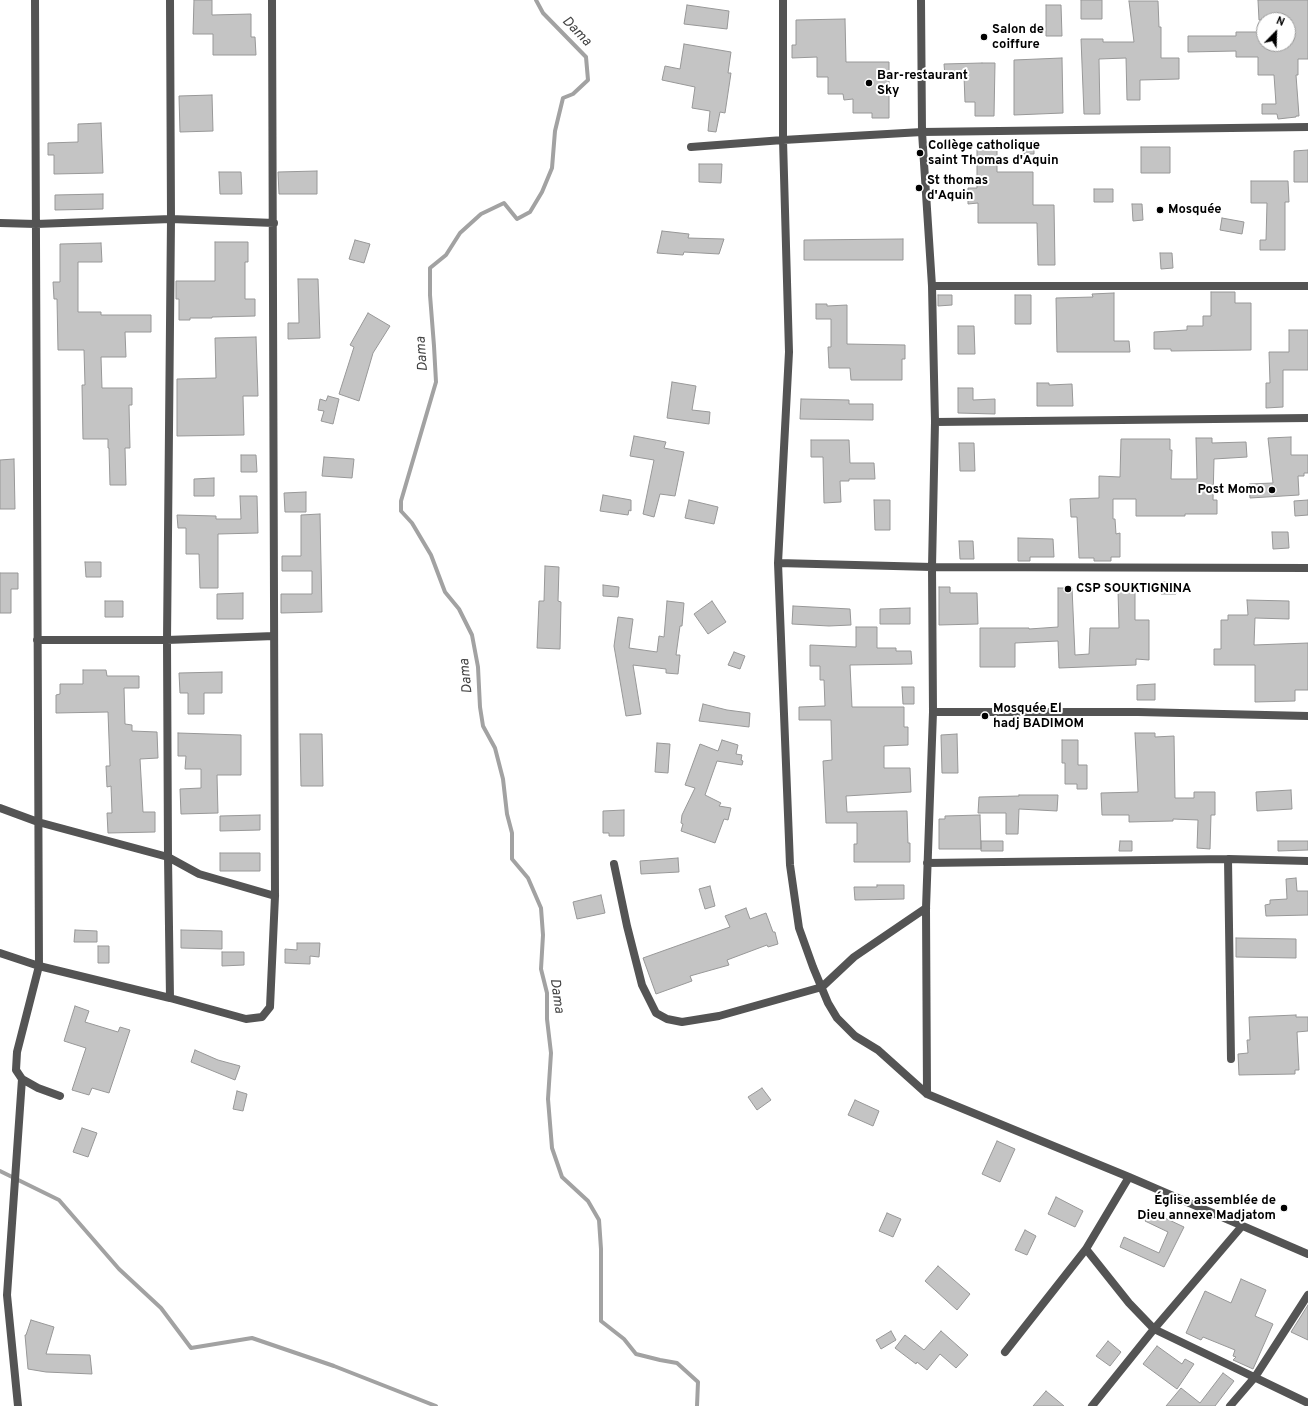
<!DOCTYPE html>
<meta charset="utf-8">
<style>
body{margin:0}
#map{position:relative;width:1308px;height:1406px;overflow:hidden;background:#fff;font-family:Overpass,sans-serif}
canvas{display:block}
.north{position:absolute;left:1256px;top:12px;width:40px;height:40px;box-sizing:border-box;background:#fff;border:1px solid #999;border-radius:50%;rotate:23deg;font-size:11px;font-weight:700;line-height:16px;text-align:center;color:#000}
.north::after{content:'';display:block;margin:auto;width:14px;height:18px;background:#000;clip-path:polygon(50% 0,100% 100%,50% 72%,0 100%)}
</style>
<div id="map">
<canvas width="1308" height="1406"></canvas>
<div class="north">N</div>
</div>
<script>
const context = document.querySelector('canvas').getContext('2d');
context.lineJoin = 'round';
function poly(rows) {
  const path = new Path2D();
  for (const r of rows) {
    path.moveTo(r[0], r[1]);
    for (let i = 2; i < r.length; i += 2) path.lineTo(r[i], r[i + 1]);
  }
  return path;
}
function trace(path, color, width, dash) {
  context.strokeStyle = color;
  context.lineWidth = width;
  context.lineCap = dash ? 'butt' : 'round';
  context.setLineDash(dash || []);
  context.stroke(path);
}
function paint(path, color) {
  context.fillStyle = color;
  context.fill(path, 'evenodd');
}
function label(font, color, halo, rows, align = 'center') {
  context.font = font + ' Overpass,sans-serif';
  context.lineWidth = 4;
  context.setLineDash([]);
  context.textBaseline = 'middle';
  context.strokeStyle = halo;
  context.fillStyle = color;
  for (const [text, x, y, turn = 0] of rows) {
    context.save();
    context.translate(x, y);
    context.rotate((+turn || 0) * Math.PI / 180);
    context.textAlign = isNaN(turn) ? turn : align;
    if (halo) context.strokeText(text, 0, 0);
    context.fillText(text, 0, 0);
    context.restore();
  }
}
const stream = poly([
 [536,0,543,13,586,57,588,80,573,94,563,98,555,131,552,168,542,192,530,212,517,219,504,203,481,214,460,233,446,255,430,268,430,295,434,346,436,382,401,501,401,511,412,523,431,555,445,592,459,609,472,635,478,667,480,707,483,726,495,748,503,779,507,814,512,833,512,859,528,878,541,908,543,935,541,969,547,993,547,1019,551,1053,548,1099,552,1148,562,1177,588,1201,599,1220,601,1249,601,1321,624,1339,636,1354,660,1360,677,1363,698,1382,697,1406],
 [0,1171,59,1200,119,1269,161,1308,191,1348,252,1338,334,1366,436,1406]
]);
const building = poly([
 [194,0,212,0,212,15,251,14,251,37,255,37,256,55,213,55,213,34,193,34,194,0],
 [1081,0,1102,0,1102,19,1081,19,1081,0],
 [1258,0,1308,0,1308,59,1298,59,1298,75,1296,75,1299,116,1296,116,1296,117,1278,119,1277,114,1262,114,1262,104,1276,104,1274,75,1258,75,1258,57,1236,57,1236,51,1188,52,1188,36,1236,36,1236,32,1264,32,1264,44,1288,44,1288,20,1259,20,1258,0],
 [1129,1,1158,1,1159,27,1161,27,1161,58,1179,58,1179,79,1140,80,1140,100,1127,100,1126,58,1099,59,1100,114,1084,114,1081,39,1103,39,1103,42,1134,42,1129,1],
 [687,5,729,11,727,29,684,24,687,5],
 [1046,5,1061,5,1062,36,1046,36,1046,5],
 [845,19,846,62,889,62,889,118,872,118,872,113,853,113,853,99,844,100,843,94,828,94,828,77,817,77,817,57,792,58,792,45,796,45,796,20,845,19],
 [684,44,731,52,728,73,731,73,725,113,720,112,716,132,708,131,710,111,692,108,695,87,662,80,665,66,680,69,684,44],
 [1062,58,1063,113,1014,115,1014,60,1062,58],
 [982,63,995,63,994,116,975,116,975,102,965,102,964,76,945,76,944,64,982,63],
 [212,95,213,131,180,132,179,96,212,95],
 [101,123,103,173,54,174,54,155,48,155,48,143,78,142,78,124,101,123],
 [1023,141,1034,141,1034,154,1023,154,1023,141],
 [977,144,997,144,997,172,1033,172,1033,205,1054,205,1055,265,1038,265,1037,223,978,223,978,203,968,204,968,188,977,188,977,144],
 [1141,147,1170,147,1170,173,1141,173,1141,147],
 [1308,150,1308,182,1294,182,1294,151,1308,150],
 [699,164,722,164,721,183,699,182,699,164],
 [317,171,317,194,279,194,278,172,317,171],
 [219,172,241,172,242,194,220,194,219,172],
 [1251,181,1288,181,1289,202,1285,202,1285,250,1260,250,1260,240,1266,240,1267,203,1251,203,1251,181],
 [1094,189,1113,189,1113,202,1094,202,1094,189],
 [103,194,103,209,55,210,55,195,103,194],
 [1132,204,1142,204,1143,220,1133,221,1132,204],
 [1222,218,1244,222,1242,234,1220,230,1222,218],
 [662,231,689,234,688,238,724,239,719,254,684,252,683,255,657,253,662,231],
 [903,239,903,260,804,260,804,240,903,239],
 [355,240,370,244,364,263,349,259,355,240],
 [215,242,248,242,248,262,245,262,245,299,255,299,255,316,212,317,212,318,190,318,190,320,179,320,179,299,176,299,176,281,215,281,215,242],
 [101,243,102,262,78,262,78,312,101,312,101,315,151,315,151,332,125,332,126,357,101,357,102,388,132,388,132,405,129,405,130,448,125,448,126,485,110,485,109,448,108,448,108,439,83,439,82,385,85,385,84,350,58,350,57,299,54,299,53,282,60,282,60,244,101,243],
 [1160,253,1172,253,1173,268,1161,269,1160,253],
 [298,279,318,279,320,338,288,339,288,323,299,323,298,279],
 [1211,292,1235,292,1235,303,1251,303,1251,350,1171,351,1171,349,1154,349,1154,332,1187,330,1187,326,1203,326,1203,316,1211,316,1211,292],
 [1114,293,1114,341,1129,341,1130,352,1057,352,1056,298,1093,297,1092,294,1114,293],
 [938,295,952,295,952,305,938,306,938,295],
 [1015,295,1031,295,1031,324,1015,324,1015,295],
 [816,304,827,304,827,306,847,305,847,344,905,345,905,359,902,359,902,380,851,380,850,368,829,368,828,347,831,347,831,319,816,319,816,304],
 [368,313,390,326,373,353,359,401,339,394,354,347,350,345,368,313],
 [958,326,974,326,975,354,958,354,958,326],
 [1289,330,1308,330,1308,370,1283,370,1283,407,1266,408,1266,383,1270,383,1269,352,1289,352,1289,330],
 [256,337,258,396,243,396,244,435,177,436,177,379,216,378,215,338,256,337],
 [672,382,696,386,692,410,710,412,709,424,667,418,672,382],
 [1037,383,1049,383,1049,385,1072,384,1073,406,1037,406,1037,383],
 [958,388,973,388,973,400,995,399,995,414,958,413,958,388],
 [328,396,339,399,333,424,321,421,324,411,318,410,320,399,326,401,328,396],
 [801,399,849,400,849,404,873,404,873,420,800,419,801,399],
 [634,436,666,442,664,448,684,452,675,496,660,494,654,517,643,514,654,460,630,456,634,436],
 [1291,437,1291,455,1308,455,1308,473,1304,473,1304,476,1298,476,1299,495,1250,498,1249,484,1273,483,1268,438,1291,437],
 [1196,438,1212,438,1212,443,1246,442,1247,457,1214,459,1213,500,1217,500,1217,514,1185,514,1185,516,1136,516,1136,499,1113,499,1113,519,1115,519,1116,534,1120,533,1120,557,1111,557,1111,561,1094,561,1094,558,1079,558,1077,517,1071,517,1070,499,1099,498,1099,476,1120,477,1121,439,1170,439,1170,450,1172,450,1171,479,1197,479,1196,438],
 [811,440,849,440,850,463,874,463,875,479,849,479,849,481,840,481,841,502,824,503,823,457,811,457,811,440],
 [959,443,974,443,975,471,960,471,959,443],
 [241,455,256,455,257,472,241,472,241,455],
 [324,457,354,459,352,478,322,476,324,457],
 [14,459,15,509,0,509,0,460,14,459],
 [214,478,214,496,194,496,194,479,214,478],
 [306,492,306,512,285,512,284,493,306,492],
 [603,495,631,500,631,511,629,510,628,515,600,511,603,495],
 [240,496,257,496,258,533,218,534,218,588,200,588,199,554,186,554,186,528,178,528,177,515,216,516,216,519,241,519,240,496],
 [689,500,718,507,714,524,685,518,689,500],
 [874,500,890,500,890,530,875,530,874,500],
 [1308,500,1308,515,1295,516,1294,501,1308,500],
 [320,514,322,612,281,613,281,594,312,594,312,571,282,571,282,556,301,556,301,515,320,514],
 [1272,532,1288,532,1289,548,1273,549,1272,532],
 [1018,538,1053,539,1054,557,1030,557,1030,561,1018,561,1018,538],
 [959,541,973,541,974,559,960,559,959,541],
 [85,562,101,562,101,577,86,577,85,562],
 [545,566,559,567,558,601,561,602,560,649,537,648,539,601,544,601,545,566],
 [0,573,18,573,18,589,11,589,11,613,0,613,0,573],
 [1161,582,1176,582,1176,594,1161,594,1161,582],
 [603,585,619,587,618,597,603,596,603,585],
 [939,587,950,587,950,593,977,593,978,624,939,625,939,587],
 [1058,588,1072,588,1075,655,1089,654,1090,628,1119,628,1118,590,1135,591,1135,620,1149,620,1149,660,1136,659,1136,665,1059,668,1058,641,1015,643,1015,667,980,667,980,628,1029,628,1029,629,1058,627,1058,588],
 [243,593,243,619,217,619,217,594,243,593],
 [1247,600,1289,601,1289,619,1255,618,1254,645,1308,643,1308,690,1295,690,1295,701,1255,702,1255,665,1214,665,1214,649,1221,649,1221,620,1228,620,1228,615,1248,615,1247,600],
 [105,601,123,601,123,617,105,617,105,601],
 [667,601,684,603,682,626,680,626,676,655,680,655,678,674,666,673,666,669,633,665,641,714,626,716,614,646,618,617,633,619,629,648,657,652,659,636,664,637,667,601],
 [712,601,726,622,708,634,694,614,712,601],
 [793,606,850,609,851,625,829,626,792,624,793,606],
 [910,608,910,624,880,624,880,609,910,608],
 [856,627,877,627,877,648,896,648,896,651,911,651,912,664,850,665,852,707,904,707,904,727,908,727,908,745,884,746,884,768,910,768,911,792,846,796,847,812,907,811,908,843,910,843,910,862,854,862,854,844,857,844,857,823,826,823,823,761,832,760,831,720,799,720,799,707,825,706,824,680,820,680,820,666,810,666,810,645,856,647,856,627],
 [734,652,745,656,740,669,728,665,734,652],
 [83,670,106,670,107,676,139,676,139,688,124,688,125,724,132,725,132,731,157,732,158,758,140,759,143,812,155,812,155,832,108,833,107,813,112,813,111,786,107,787,106,766,110,766,108,712,56,713,56,695,60,694,60,684,83,684,83,670],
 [222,672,222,693,204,693,204,714,188,714,188,693,180,693,179,673,222,672],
 [1155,684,1155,700,1137,700,1137,685,1155,684],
 [902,687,914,687,914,704,903,704,902,687],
 [703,704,727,710,750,713,749,727,699,721,703,704],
 [178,733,241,735,241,775,217,775,218,813,181,814,180,789,201,788,201,769,185,769,186,756,178,756,178,733],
 [1135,733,1155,733,1155,737,1174,736,1175,798,1194,798,1194,792,1215,792,1215,815,1211,815,1210,849,1197,848,1198,820,1173,819,1173,821,1129,822,1129,815,1102,815,1101,793,1138,792,1135,733],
 [300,734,322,734,323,786,301,786,300,734],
 [957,734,958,773,942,773,941,735,957,734],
 [722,740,738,745,736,754,742,755,741,760,743,761,742,765,717,761,705,795,721,803,719,806,731,808,728,820,724,819,715,843,681,831,683,824,681,823,682,815,695,788,685,785,700,744,718,751,722,740],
 [1062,740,1078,740,1078,765,1087,765,1087,789,1077,789,1077,784,1065,784,1065,763,1062,763,1062,740],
 [657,743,670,744,668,773,655,772,657,743],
 [1291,790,1292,809,1257,811,1256,792,1291,790],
 [1019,795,1058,795,1057,811,1019,809,1018,834,1006,834,1006,813,978,813,979,797,1019,796,1019,795],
 [624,810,624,836,609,836,609,833,603,833,603,811,624,810],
 [260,815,260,830,220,831,220,816,260,815],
 [980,815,981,849,939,849,939,819,945,819,945,816,980,815],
 [981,841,1003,841,1003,851,981,851,981,841],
 [1120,841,1132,841,1132,851,1119,851,1120,841],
 [1278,841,1308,841,1308,850,1278,851,1278,841],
 [220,853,260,853,260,871,220,871,220,853],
 [678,858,679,872,641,874,640,861,678,858],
 [1296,878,1297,891,1308,891,1308,915,1266,916,1265,905,1270,904,1270,900,1287,899,1286,879,1296,878],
 [877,885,904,885,904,899,855,900,854,887,877,887,877,885],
 [710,886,715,906,705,909,699,889,710,886],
 [601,895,605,913,577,919,573,902,601,895],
 [746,908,750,919,766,913,773,932,775,932,778,944,768,947,767,945,727,960,729,965,690,976,692,981,656,994,643,958,730,927,725,916,746,908],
 [75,930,97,931,97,942,74,942,75,930],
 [181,930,222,931,222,949,181,948,181,930],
 [1236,938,1296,939,1296,958,1236,957,1236,938],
 [297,943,320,943,319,957,310,956,310,964,285,963,285,949,297,950,297,943],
 [98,946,109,946,109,963,98,963,98,946],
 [222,952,244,952,244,965,222,966,222,952],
 [75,1006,89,1011,85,1022,118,1032,120,1027,130,1030,109,1093,92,1088,89,1095,72,1090,86,1048,64,1041,75,1006],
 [1296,1015,1296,1017,1308,1017,1308,1031,1297,1032,1299,1070,1295,1070,1295,1074,1239,1075,1238,1054,1248,1053,1247,1040,1250,1040,1249,1017,1296,1015],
 [195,1050,218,1060,240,1066,235,1080,191,1062,195,1050],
 [762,1088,771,1100,757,1110,748,1097,762,1088],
 [237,1091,247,1094,243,1111,233,1109,237,1091],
 [855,1100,879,1111,873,1126,848,1115,855,1100],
 [82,1128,97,1133,88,1157,73,1152,82,1128],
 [997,1141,1015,1149,1000,1182,982,1174,997,1141],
 [1056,1197,1083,1211,1075,1227,1048,1214,1056,1197],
 [1150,1211,1184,1227,1164,1267,1120,1247,1124,1237,1159,1253,1168,1232,1145,1221,1150,1211],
 [887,1213,901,1219,893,1237,879,1231,887,1213],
 [1025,1230,1036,1236,1027,1255,1015,1250,1025,1230],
 [938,1266,970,1294,957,1310,925,1281,938,1266],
 [1241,1279,1266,1290,1255,1316,1273,1324,1253,1369,1233,1360,1236,1357,1233,1356,1235,1350,1203,1337,1201,1340,1186,1333,1205,1291,1231,1303,1241,1279],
 [1308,1305,1308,1340,1291,1332,1308,1305],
 [31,1320,54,1327,46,1354,90,1355,92,1374,46,1372,28,1369,25,1335,26,1335,31,1320],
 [891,1331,896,1340,881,1349,876,1340,891,1331],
 [941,1331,968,1355,956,1368,940,1354,927,1370,917,1362,916,1364,895,1348,905,1335,924,1350,941,1331],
 [1108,1341,1121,1352,1110,1366,1096,1356,1108,1341],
 [1157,1346,1182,1364,1185,1359,1194,1364,1177,1389,1143,1364,1157,1346],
 [1223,1373,1234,1381,1215,1406,1166,1406,1181,1388,1200,1403,1223,1373],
 [1046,1391,1064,1406,1033,1406,1046,1391]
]);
const street = poly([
 [35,0,39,966,17,1052,16,1070,22,1079,38,1088,60,1096],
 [170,0,171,219,167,640,168,857,170,998],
 [783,0,783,140,789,352,778,563,790,865,799,928,813,967,828,1003,837,1018,855,1036,878,1050,927,1094,1129,1177,1308,1254],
 [921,0,922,132,932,286,935,422,932,567,933,712,926,908,927,1094],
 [691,147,783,140,922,132,1308,127],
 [0,223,36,224,171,219,274,223],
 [932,286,1308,286],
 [935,422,1308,418],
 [778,563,932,567,1308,568],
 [37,640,167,640,274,636],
 [933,712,1138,712,1308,716],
 [0,808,38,822,168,857,199,874,275,896],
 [1228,859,1231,1059],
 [927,863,1228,859,1308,861],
 [614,864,627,926,642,985,656,1013,667,1019,682,1022,719,1016,822,987,854,957,926,908],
 [0,953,39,966,170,998,246,1019,262,1017,270,1007,275,896,272,0],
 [1086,1249,1129,1303,1154,1329,1308,1403],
 [1005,1352,1086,1249,1129,1177],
 [18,1406,7,1295,22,1079],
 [1092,1406,1154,1329,1242,1226],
 [1230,1406,1255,1377,1308,1295]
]);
const markers = [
 [984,37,4,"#000"],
 [869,83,4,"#000"],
 [920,153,4,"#000"],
 [919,188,4,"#000"],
 [1160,210,4,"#000"],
 [1272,490,4,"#000"],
 [1068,589,4,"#000"],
 [985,716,4,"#000"],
 [1284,1208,4,"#000"]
];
const poiNames = [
 ["Salon de",992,30],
 ["coiffure",992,45],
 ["Bar-restaurant",877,76],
 ["Sky",877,91],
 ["Collège catholique",928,146],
 ["saint Thomas d'Aquin",928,161],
 ["St thomas",927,181],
 ["d'Aquin",927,196],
 ["Mosquée",1168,210],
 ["Post Momo",1264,490,"right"],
 ["CSP SOUKTIGNINA",1076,589],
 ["Mosquée El",993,709],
 ["hadj BADIMOM",993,724],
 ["Église assemblée de",1276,1201,"right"],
 ["Dieu annexe Madjatom",1276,1216,"right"]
];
const waterNames = [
 ["Dama",576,32,46],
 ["Dama",423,354,-94],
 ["Dama",467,676,-96],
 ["Dama",556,996,82]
];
trace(stream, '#a2a2a2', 4);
paint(building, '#c4c4c4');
trace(building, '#989898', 1);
trace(street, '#545454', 8);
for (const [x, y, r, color] of markers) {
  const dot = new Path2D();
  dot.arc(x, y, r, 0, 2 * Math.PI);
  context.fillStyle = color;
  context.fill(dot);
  trace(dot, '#fff', 1.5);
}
label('bold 13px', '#000', '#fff', poiNames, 'left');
label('italic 14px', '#434343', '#fff', waterNames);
</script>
